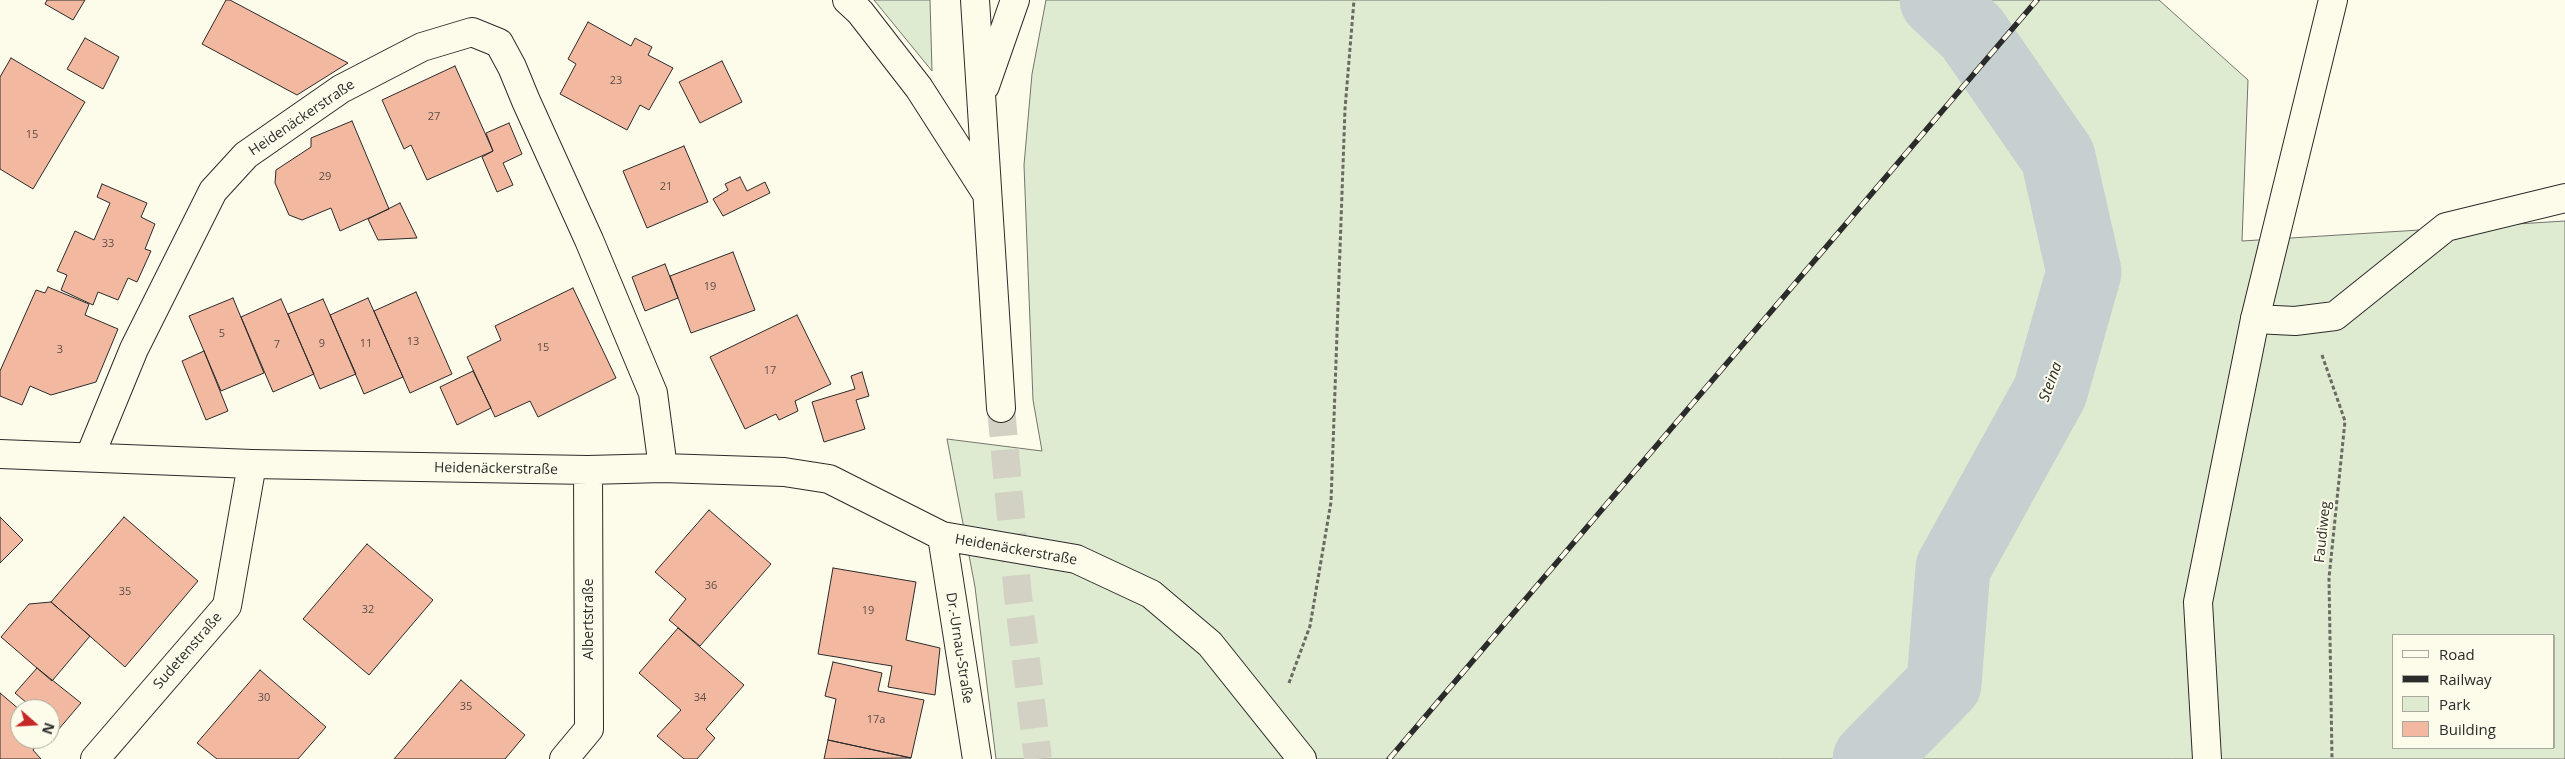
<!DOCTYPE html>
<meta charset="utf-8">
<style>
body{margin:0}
#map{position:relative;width:2565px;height:759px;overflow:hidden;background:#fdfbea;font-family:"Open Sans",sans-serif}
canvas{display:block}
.legend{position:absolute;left:2392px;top:634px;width:162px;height:115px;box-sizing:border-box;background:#fdfbea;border:1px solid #a9a89e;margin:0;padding:6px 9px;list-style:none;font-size:15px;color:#2b2b2b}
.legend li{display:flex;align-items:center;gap:10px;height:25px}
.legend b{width:25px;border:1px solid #a9a89e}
.north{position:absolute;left:10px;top:699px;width:50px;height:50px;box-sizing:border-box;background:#fdfbea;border:1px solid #a9a89e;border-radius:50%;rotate:109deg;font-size:14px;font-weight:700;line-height:20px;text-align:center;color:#2b2b2b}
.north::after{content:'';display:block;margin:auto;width:18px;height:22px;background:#c62828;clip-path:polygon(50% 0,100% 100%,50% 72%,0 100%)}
</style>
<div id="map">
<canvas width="2565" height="759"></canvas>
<ul class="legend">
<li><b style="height:6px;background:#fdfbea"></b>Road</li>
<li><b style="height:6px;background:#2b2b2b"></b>Railway</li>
<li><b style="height:14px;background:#deebd1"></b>Park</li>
<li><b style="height:14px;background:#f2b8a0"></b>Building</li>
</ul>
<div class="north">N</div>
</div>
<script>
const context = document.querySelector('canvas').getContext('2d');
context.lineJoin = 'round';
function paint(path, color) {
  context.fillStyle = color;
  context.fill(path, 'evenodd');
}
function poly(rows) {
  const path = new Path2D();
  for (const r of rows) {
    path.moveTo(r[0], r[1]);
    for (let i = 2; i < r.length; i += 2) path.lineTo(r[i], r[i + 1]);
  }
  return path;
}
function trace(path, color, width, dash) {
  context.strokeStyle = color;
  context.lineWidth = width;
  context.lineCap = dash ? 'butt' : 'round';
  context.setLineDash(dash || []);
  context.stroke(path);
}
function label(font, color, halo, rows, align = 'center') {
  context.font = font + ' "Open Sans",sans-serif';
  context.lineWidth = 4;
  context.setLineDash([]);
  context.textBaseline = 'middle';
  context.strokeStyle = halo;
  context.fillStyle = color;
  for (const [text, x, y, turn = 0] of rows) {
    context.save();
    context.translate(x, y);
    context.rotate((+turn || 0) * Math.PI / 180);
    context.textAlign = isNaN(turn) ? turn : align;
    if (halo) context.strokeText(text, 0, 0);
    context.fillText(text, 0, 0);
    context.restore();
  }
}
const green = poly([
 [874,0,930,0,932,71,874,0],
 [1046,0,2159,0,2248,80,2242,241,2565,221,2565,759,996,759,975,587,947,439,1042,451,1033,400,1024,165,1032,74,1046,0],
 [2394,635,2554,635,2554,748,2394,748,2394,635]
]);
const river = poly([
 [1870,759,1944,684,1953,568,2050,392,2084,272,2058,157,1972,33,1937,0]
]);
const building = poly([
 [47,0,85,0,73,20,45,4,47,0],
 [226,0,230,0,348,63,297,95,202,44,226,0],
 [588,22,631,46,635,38,652,47,648,55,673,68,649,110,640,105,627,130,560,94,576,64,568,59,588,22],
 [85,38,119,57,103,89,67,69,85,38],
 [11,58,85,102,33,189,0,169,0,77,11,58],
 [722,61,742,102,700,123,679,82,722,61],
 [455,66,493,151,427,180,411,145,404,149,382,100,455,66],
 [352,121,389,209,340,231,331,208,302,220,289,215,275,183,276,170,311,147,311,138,352,121],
 [509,123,522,154,503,163,513,185,497,192,482,157,493,151,486,133,509,123],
 [684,146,708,202,647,228,623,171,684,146],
 [740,177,747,191,765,182,770,193,723,216,713,199,728,190,725,184,740,177],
 [102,184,147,203,141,217,155,224,145,249,151,251,137,282,128,278,118,300,98,292,93,305,61,290,67,275,57,271,75,231,94,240,110,203,97,197,102,184],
 [400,203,417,238,378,240,368,219,400,203],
 [733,252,755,310,691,333,670,276,733,252],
 [665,264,678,298,645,311,632,277,665,264],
 [48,287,89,304,85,315,118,329,96,382,51,395,30,386,22,405,0,396,0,371,36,290,45,293,48,287],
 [573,288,616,378,538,417,530,401,495,417,467,357,501,340,495,326,573,288],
 [416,292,452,374,410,393,374,311,416,292],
 [233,298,264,373,221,391,189,316,233,298],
 [368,298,403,377,364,394,330,315,368,298],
 [281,299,314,374,273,392,241,317,281,299],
 [323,299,356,374,320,389,288,314,323,299],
 [797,315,831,384,795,401,798,411,779,420,776,414,745,429,710,357,797,315],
 [204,351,228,411,206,420,182,361,204,351],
 [473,371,491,408,457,425,440,387,473,371],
 [862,372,869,396,856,400,865,429,824,442,812,402,855,389,851,376,862,372],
 [709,510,771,564,700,646,669,620,686,599,655,572,709,510],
 [0,517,23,540,0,563,0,517],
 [124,517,198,581,125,667,51,602,124,517],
 [367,544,433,600,369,675,303,619,367,544],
 [833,568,916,582,906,640,940,648,935,695,888,687,892,666,818,654,833,568],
 [51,602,90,636,52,681,1,637,29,604,51,602],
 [678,628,744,685,706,729,715,738,697,759,684,759,657,736,681,710,639,673,678,628],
 [833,662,882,673,878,691,924,700,911,758,828,740,836,699,825,696,833,662],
 [37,668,81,703,58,730,50,723,50,709,34,709,15,693,37,668],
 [260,670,326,727,298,759,217,759,197,743,260,670],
 [461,680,525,735,505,759,394,759,461,680],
 [0,693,20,710,20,739,42,739,33,750,41,759,0,759,0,693],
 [828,740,911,758,824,759,828,740]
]);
const trunkTunnel = poly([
 [1001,408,1018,596,1038,759]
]);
const path = poly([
 [2322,355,2345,421,2329,578,2332,759],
 [1289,683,1310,626,1331,502,1345,109,1354,0]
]);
const minor = poly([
 [0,454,252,464,588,470,663,468,784,472,829,479,942,536,1076,559,1151,594,1210,644,1302,759],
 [90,456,134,349,213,191,246,155,341,89,422,47,472,32,499,43,512,67,526,101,589,240,653,393,663,468],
 [942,536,977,759],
 [95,759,227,606,252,464],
 [564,759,589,729,588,470]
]);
const tertiary = poly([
 [2255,319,2295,321,2335,316,2446,227,2565,198]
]);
const secondary = poly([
 [2207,759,2198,602,2255,319,2333,0]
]);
const trunk = poly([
 [847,0,860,12,919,88,985,191],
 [975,0,1001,408],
 [985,86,1015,0]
]);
const rail = poly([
 [1389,759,2037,0]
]);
const numberNames = [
 ["23",616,81],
 ["27",434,117],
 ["15",32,135],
 ["29",325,177],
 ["21",666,187],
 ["33",108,244],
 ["19",710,287],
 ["5",222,334],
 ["13",413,342],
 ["9",322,344],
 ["11",366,344],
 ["7",277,345],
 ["15",543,348],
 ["3",60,350],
 ["17",770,371],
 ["36",711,586],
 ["35",125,592],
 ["32",368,610],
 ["19",868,611],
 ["30",264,698],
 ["34",700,698],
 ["35",466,707],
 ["17a",876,720]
];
const streetNames = [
 ["Heidenäckerstraße",302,118,-34],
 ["Heidenäckerstraße",496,469,1],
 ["Faudiweg",2323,532,-84],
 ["Heidenäckerstraße",1016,550,10],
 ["Albertstraße",589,619,-90],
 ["Dr.-Urnau-Straße",959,648,81],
 ["Sudetenstraße",188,651,-49]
];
const waterNames = [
 ["Steina",2051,382,-70]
];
paint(green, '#deebd1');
trace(green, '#74746e', 1);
trace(river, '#c7d0d0', 75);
paint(building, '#f2b8a0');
trace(building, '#2b2b2b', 1);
trace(trunkTunnel, '#d3d1c4', 28, [28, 14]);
trace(minor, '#2b2b2b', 30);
trace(tertiary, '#2b2b2b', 30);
trace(secondary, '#2b2b2b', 30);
trace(trunk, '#2b2b2b', 30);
trace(path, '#6a6964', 3, [4, 2.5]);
trace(minor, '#fdfbea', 28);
trace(tertiary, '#fdfbea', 28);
trace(secondary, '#fdfbea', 28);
trace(trunk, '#fdfbea', 28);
trace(rail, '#2b2b2b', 5.5);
trace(rail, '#fdfbea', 4, [11]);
label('11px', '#5d4e48', null, numberNames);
label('14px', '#2b2b2b', '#fdfbea', streetNames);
label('italic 15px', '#2b2b2b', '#fdfbea', waterNames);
</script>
